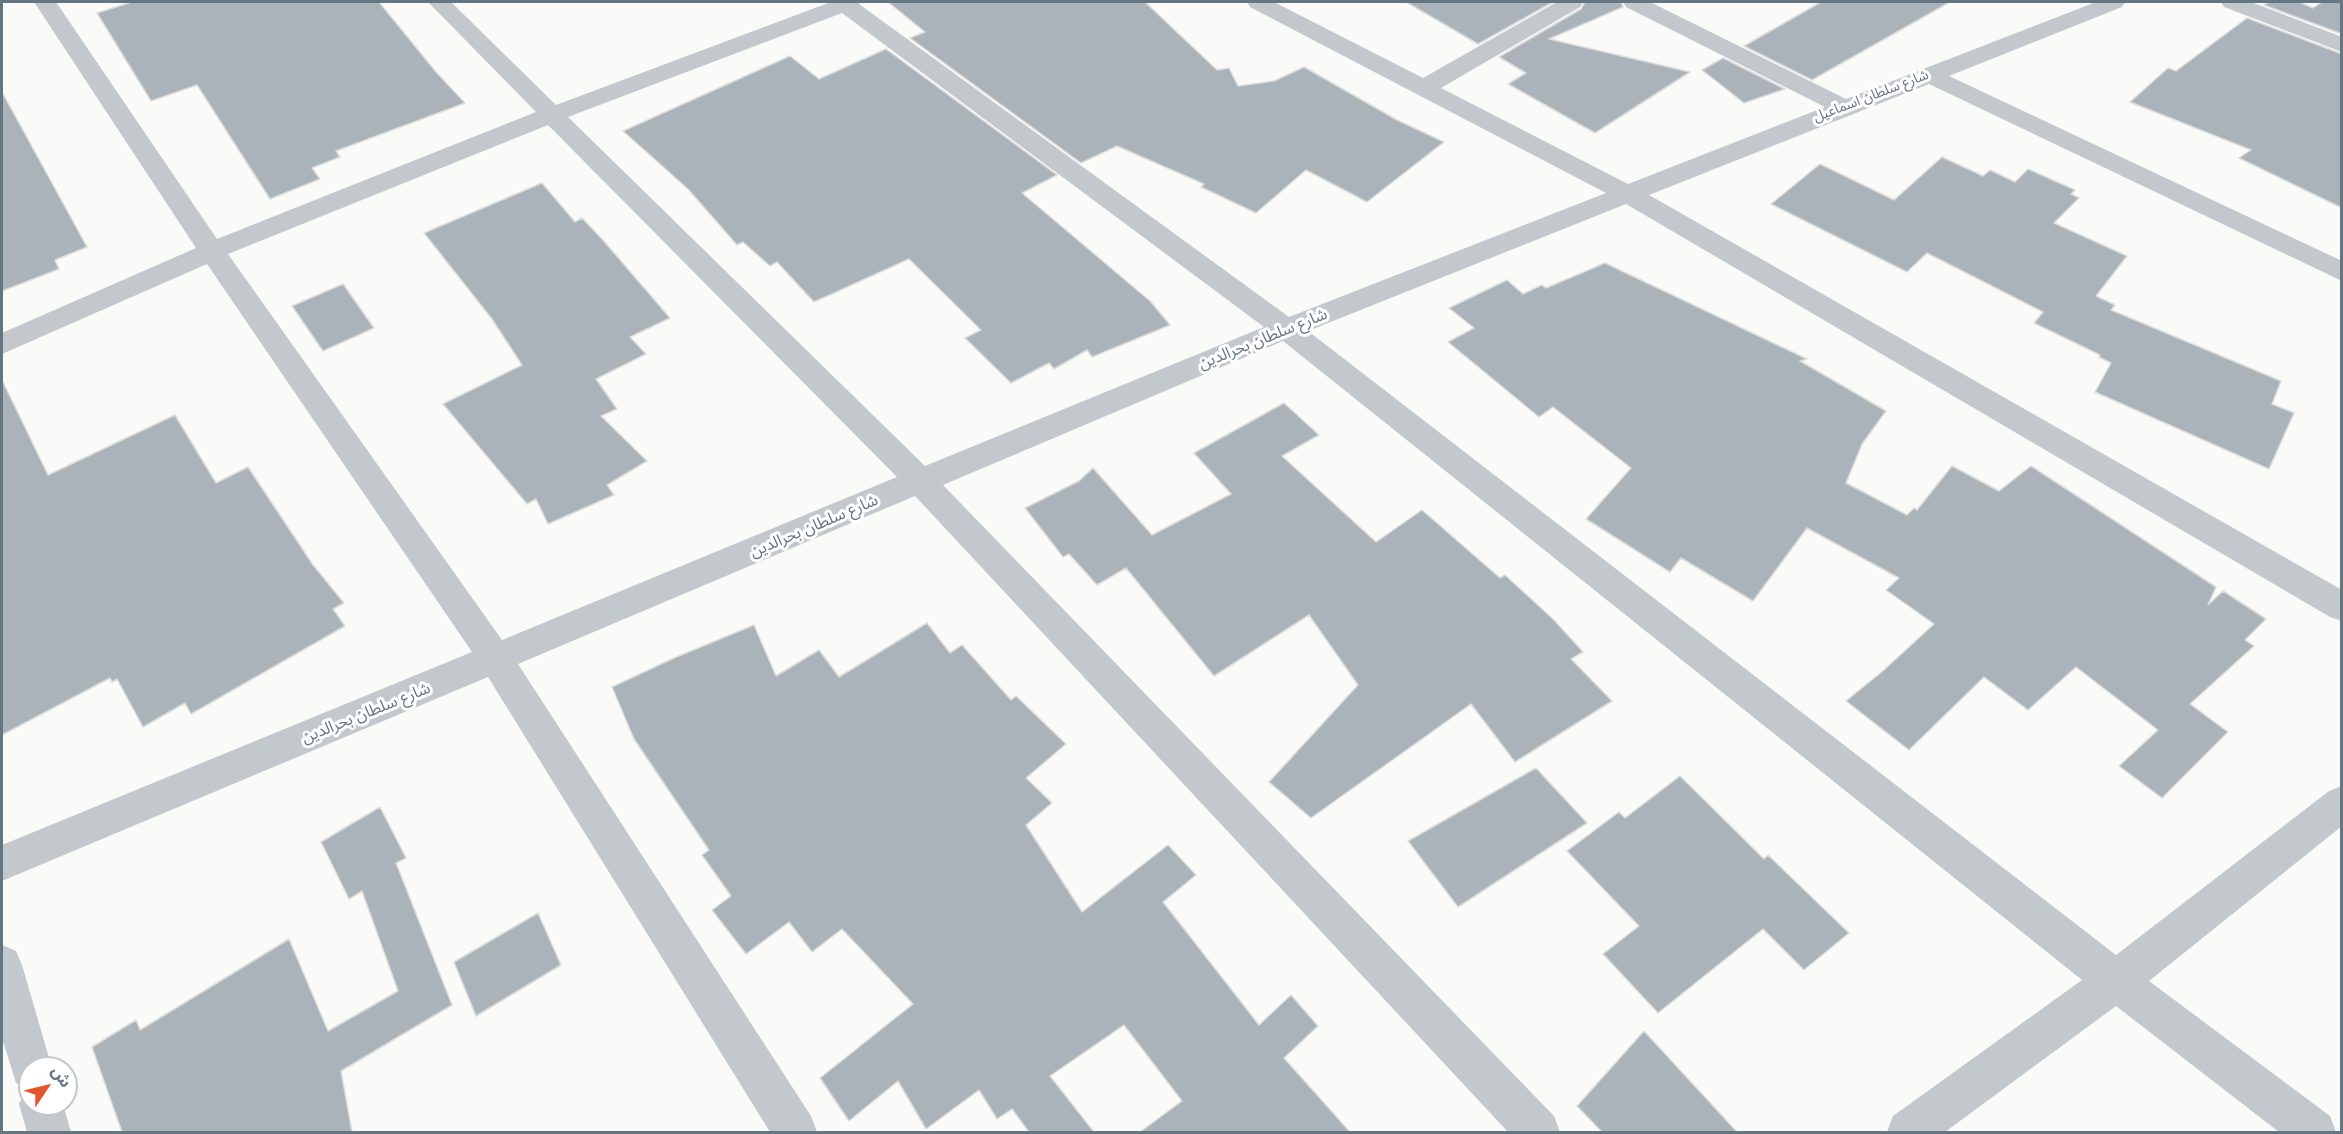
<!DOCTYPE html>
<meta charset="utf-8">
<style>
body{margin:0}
#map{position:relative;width:2343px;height:1134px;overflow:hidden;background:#fafaf8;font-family:Raleway,"Noto Sans Arabic",sans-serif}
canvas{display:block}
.frame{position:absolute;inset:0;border:3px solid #657683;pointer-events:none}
.north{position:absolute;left:18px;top:1056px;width:60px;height:60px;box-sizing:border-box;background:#fff;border:2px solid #c1c8cd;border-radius:50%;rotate:55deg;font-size:16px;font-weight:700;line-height:24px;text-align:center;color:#657683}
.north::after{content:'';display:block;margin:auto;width:21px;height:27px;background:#e4572e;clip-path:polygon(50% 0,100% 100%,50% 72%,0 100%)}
</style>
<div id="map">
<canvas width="2343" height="1134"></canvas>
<div class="frame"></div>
<div class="north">ش</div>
</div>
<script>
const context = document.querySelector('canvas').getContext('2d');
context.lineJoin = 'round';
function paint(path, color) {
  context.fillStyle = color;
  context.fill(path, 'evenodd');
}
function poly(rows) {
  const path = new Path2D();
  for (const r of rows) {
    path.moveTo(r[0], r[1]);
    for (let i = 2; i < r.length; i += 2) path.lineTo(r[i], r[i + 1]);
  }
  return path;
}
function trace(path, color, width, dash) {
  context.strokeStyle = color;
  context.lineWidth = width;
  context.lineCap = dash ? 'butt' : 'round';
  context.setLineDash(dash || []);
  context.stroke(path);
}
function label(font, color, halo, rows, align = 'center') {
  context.font = font + ' Raleway,"Noto Sans Arabic",sans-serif';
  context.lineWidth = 6;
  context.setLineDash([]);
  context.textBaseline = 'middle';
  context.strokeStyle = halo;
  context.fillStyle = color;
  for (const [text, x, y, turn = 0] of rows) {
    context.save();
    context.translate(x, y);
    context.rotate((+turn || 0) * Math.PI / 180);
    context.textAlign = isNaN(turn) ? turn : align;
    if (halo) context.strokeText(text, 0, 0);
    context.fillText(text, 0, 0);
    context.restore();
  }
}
const building = poly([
 [132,2,379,2,436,72,465,103,336,151,340,157,312,168,320,179,270,199,197,85,151,101,97,13,132,2],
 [888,2,1145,2,1217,70,1229,68,1238,86,1274,81,1304,67,1397,120,1444,142,1367,202,1306,170,1256,213,1201,187,1204,184,1117,146,1081,163,910,38,925,32,888,2],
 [1406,2,1553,2,1478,44,1406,2],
 [1585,2,1621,2,1623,7,1549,39,1690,72,1595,133,1508,84,1526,73,1499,57,1581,9,1585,2],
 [1821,2,1950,2,1812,80,1744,46,1821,2],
 [2269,2,2299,2,2313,8,2322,2,2342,2,2342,34,2264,5,2269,2],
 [2247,18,2342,54,2342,208,2239,158,2251,150,2130,102,2168,68,2176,71,2247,18],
 [886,49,1057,175,1022,193,1150,301,1170,325,1092,357,1087,350,1054,369,1049,363,1011,383,965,338,981,330,909,259,814,302,777,262,770,266,743,242,737,245,688,189,623,131,790,56,819,79,886,49],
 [1723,58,1785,89,1744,103,1702,70,1723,58],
 [2,92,87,247,55,260,59,269,2,291,2,92],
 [1942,157,1983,176,1990,170,2015,182,2028,169,2075,190,2071,194,2079,198,2054,223,2127,256,2096,296,2115,305,2111,310,2281,381,2272,404,2294,413,2269,469,2095,392,2111,363,2099,357,2100,355,2034,323,2043,312,1927,253,1907,272,1771,204,1820,164,1894,200,1942,157],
 [542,183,575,222,582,218,602,239,670,318,630,337,646,354,596,379,617,409,601,416,647,461,607,485,614,495,548,524,536,499,527,504,443,404,522,365,492,319,424,233,542,183],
 [1605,263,1807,359,1800,361,1886,411,1862,444,1846,483,1907,515,1914,508,1917,510,1952,466,1999,491,2031,466,2216,587,2208,605,2223,591,2266,619,2245,640,2254,646,2190,704,2228,732,2162,798,2119,766,2158,730,2076,667,2028,710,1984,677,1909,750,1846,701,1884,670,1934,624,1886,590,1899,578,1807,528,1753,601,1681,558,1670,572,1586,519,1631,468,1553,407,1539,417,1448,342,1474,328,1449,308,1507,280,1523,294,1542,285,1546,288,1605,263],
 [343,284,374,328,323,351,292,306,343,284],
 [2,380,48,475,175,415,216,483,248,467,313,565,344,603,333,609,345,626,191,714,185,703,143,727,117,679,112,682,110,678,2,735,2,380],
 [1284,403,1319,435,1282,456,1376,542,1422,510,1500,578,1505,575,1553,619,1583,652,1571,659,1612,701,1515,762,1471,704,1311,818,1269,782,1358,685,1309,615,1214,676,1126,568,1097,585,1069,554,1063,557,1025,508,1079,481,1093,468,1152,535,1231,494,1194,453,1284,403],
 [927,623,950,653,962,645,1011,700,1016,696,1066,744,1026,778,1052,803,1026,825,1082,912,1168,845,1196,875,1163,902,1259,1025,1291,995,1318,1026,1284,1058,1350,1132,1140,1132,1182,1101,1124,1025,1050,1076,1094,1132,1029,1132,1012,1109,997,1119,979,1090,926,1129,898,1081,849,1121,820,1078,913,1004,842,929,812,952,789,922,746,954,712,910,731,896,702,855,709,850,634,739,612,687,674,658,754,625,776,676,819,650,839,677,927,623],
 [1536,768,1587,823,1458,907,1408,841,1536,768],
 [1680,776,1764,859,1768,855,1849,933,1804,970,1763,929,1658,1013,1603,954,1639,926,1567,851,1619,812,1625,818,1680,776],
 [380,807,406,858,396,863,452,1005,341,1071,352,1132,122,1132,92,1047,136,1020,140,1030,289,939,328,1031,398,991,362,891,349,899,321,842,380,807],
 [538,913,561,965,476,1016,454,962,538,913],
 [1644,1031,1737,1132,1602,1132,1577,1106,1644,1031]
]);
const minor = poly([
 [34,2,56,2,217,239,536,112,428,2,451,2,556,105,831,2,861,2,859,4,1289,317,1606,193,1250,7,1247,2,1274,2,1423,78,1557,2,1583,2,1580,7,1441,88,1628,184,1825,107,1626,7,1623,2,1650,2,1846,99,2096,2,2125,2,2122,7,1949,76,2342,261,2342,281,1929,84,1649,195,2342,590,2342,621,2330,617,1626,204,1308,331,2116,955,2329,791,2342,786,2342,826,2149,981,2330,1116,2336,1132,2279,1132,2116,1006,1945,1132,1887,1132,1893,1116,2082,980,1283,341,943,485,1554,1116,1560,1132,1508,1132,915,496,518,664,811,1116,817,1132,770,1132,488,677,2,881,2,845,472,652,207,264,2,354,2,333,196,248,34,2],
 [842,13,1264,327,925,466,568,117,842,13],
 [548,125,897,477,502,640,228,254,548,125],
 [2221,2,2251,2,2342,37,2342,52,2224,7,2221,2],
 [2,945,16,951,22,965,52,1068,30,1068,30,1104,63,1104,71,1132,27,1132,19,1104,27,1088,16,1083,2,1038,2,945]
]);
const farStreetnames = [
 ["شارع سلطان اسماعيل",1871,96,-21]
];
const streetNames = [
 ["شارع سلطان بحرالدين",1263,339,-22],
 ["شارع سلطان بحرالدين",814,526,-23],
 ["شارع سلطان بحرالدين",366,713,-22]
];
paint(building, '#aab3b9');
trace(building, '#dcdcda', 1.5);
paint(minor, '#c3c8cc');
label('14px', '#657683', '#fff', farStreetnames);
label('16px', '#657683', '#fff', streetNames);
</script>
